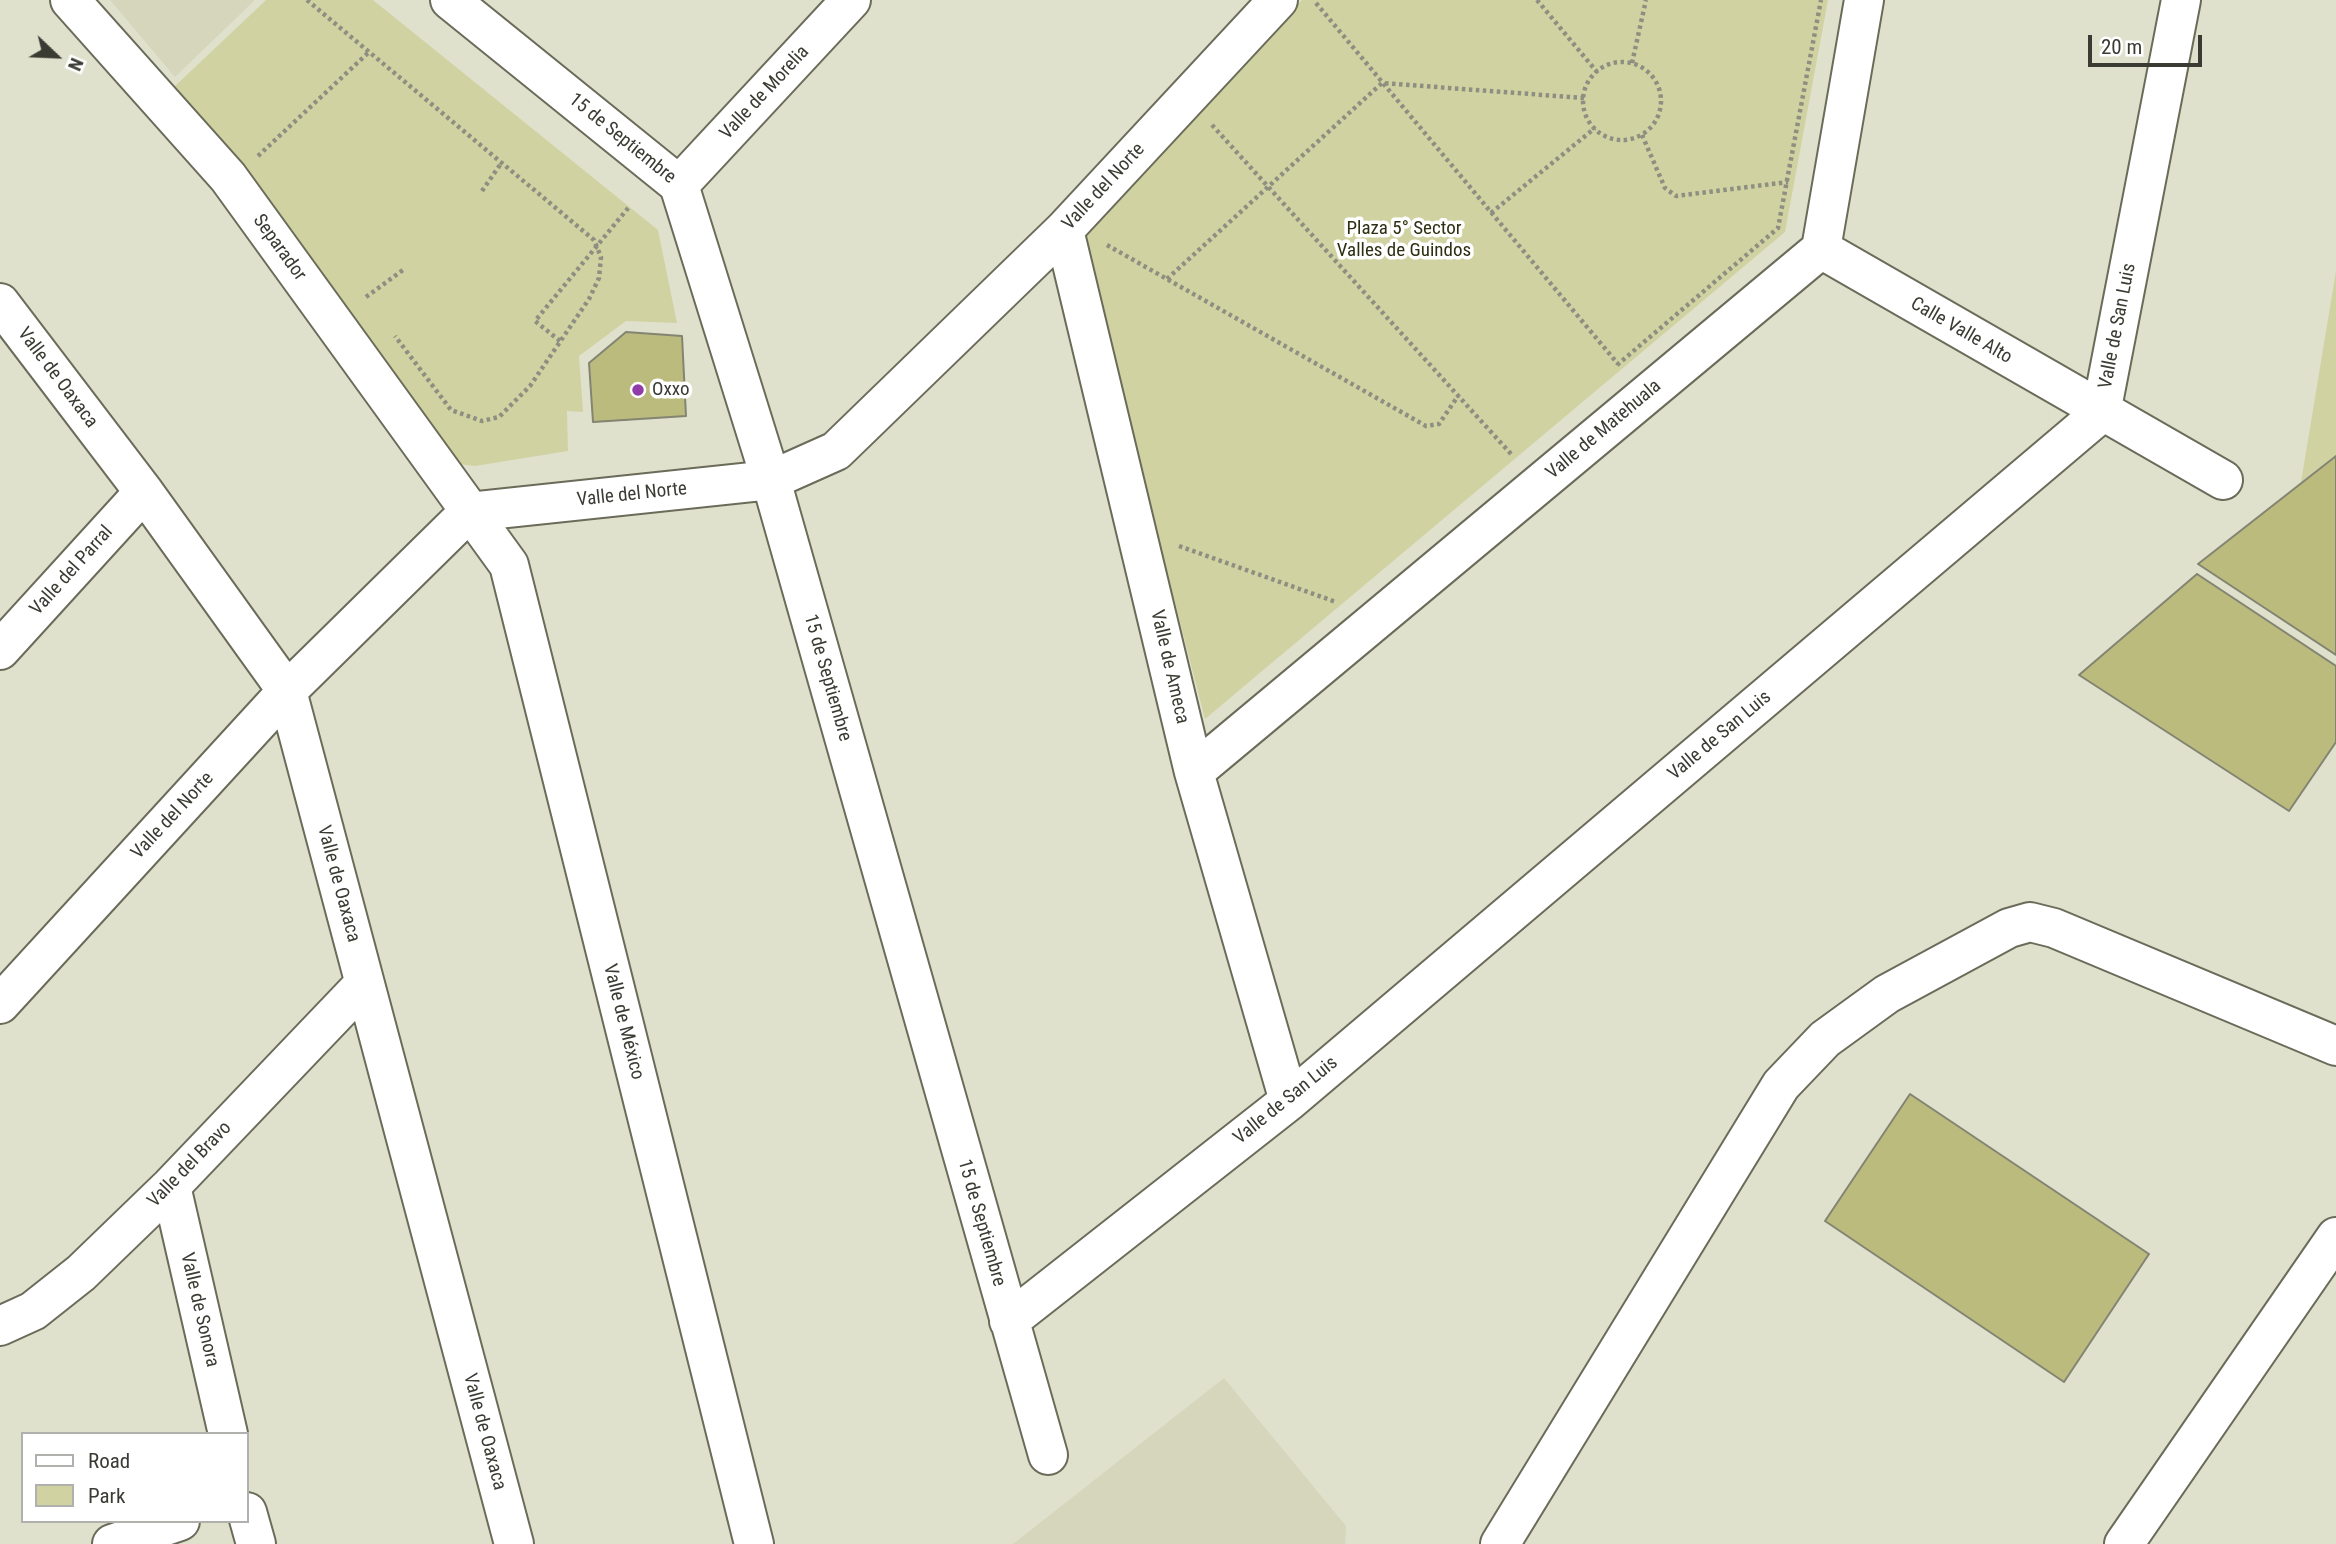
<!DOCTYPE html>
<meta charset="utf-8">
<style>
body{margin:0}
#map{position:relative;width:2336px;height:1544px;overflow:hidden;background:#e0e1cd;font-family:"Roboto Condensed",sans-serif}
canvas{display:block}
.legend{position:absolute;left:21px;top:1432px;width:228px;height:91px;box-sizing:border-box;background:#fff;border:2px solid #b0b1ad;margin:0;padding:9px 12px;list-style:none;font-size:21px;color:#3a3b33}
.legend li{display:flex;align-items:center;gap:14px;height:35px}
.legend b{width:35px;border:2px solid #b0b1ad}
.north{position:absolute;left:21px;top:21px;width:70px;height:70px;-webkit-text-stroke:5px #fff;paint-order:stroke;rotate:113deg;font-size:19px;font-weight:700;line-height:28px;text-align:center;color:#3a3b33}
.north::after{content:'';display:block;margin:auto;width:24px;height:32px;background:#3a3b33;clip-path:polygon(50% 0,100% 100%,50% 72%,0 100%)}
.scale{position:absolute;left:2088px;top:35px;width:114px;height:32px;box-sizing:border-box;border:4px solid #3a3b33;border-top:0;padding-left:9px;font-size:21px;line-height:24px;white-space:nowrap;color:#3a3b33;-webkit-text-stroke:5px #fff;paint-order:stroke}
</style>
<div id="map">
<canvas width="2336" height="1544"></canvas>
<ul class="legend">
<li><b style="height:9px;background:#fff"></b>Road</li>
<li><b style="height:19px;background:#d1d2a2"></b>Park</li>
</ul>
<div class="north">N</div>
<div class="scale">20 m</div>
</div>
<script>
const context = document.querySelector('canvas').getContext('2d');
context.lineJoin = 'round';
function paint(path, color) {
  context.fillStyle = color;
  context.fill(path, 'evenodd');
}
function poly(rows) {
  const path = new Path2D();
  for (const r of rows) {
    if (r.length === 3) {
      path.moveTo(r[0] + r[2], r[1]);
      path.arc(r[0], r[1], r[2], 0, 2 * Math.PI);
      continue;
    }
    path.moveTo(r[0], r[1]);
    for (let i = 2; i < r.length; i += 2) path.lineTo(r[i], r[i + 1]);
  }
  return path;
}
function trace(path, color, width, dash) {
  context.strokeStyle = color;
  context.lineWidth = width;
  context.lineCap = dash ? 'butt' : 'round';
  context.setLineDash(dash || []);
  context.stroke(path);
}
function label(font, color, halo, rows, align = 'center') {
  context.font = font + ' "Roboto Condensed",sans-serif';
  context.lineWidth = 7;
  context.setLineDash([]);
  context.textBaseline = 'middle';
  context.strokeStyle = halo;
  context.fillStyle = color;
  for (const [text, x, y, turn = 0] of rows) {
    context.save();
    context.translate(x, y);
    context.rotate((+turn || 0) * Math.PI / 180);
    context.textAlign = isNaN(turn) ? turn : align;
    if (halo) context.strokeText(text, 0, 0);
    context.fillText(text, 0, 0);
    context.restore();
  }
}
const built = poly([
 [110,0,255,0,175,77],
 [1224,1378,1346,1526,1345,1544,1013,1544]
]);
const green = poly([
 [266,0,373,0,658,230,677,323,626,321,579,356,583,412,567,411,568,451,475,466,459,464,173,88],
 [1302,0,1828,0,1785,232,1205,719,1079,230],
 [2336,271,2336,455,2301,482]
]);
const building = poly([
 [626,332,682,336,686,416,593,422,589,363,626,332],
 [2336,456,2336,655,2198,564,2336,456],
 [2197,574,2336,666,2336,742,2289,811,2079,675,2197,574],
 [1910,1094,2149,1254,2064,1382,1825,1221,1910,1094]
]);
const path = poly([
 [307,0,594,240,601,257,599,278,589,299,530,386,499,417,482,421,451,410,395,336],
 [1537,0,1597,72],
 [1316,3,1618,364],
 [1622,101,39],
 [1632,63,1646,0],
 [1212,125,1512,455],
 [1642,135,1665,188,1676,196,1788,182],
 [258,156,369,52],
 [482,191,502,162],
 [1491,213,1595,128],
 [1107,245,1426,426,1439,424,1458,396],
 [1167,279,1382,83,1584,98],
 [366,297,403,270],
 [560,341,535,321,629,207],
 [1617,365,1778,228,1821,0],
 [1179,546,1336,602]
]);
const minor = poly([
 [70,0,228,177,509,565,754,1544],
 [450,0,679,185,771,480,1048,1455],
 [679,185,851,0],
 [1064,230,1194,772,1289,1101],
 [1821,249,2223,480],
 [0,303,144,492,287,691,514,1544],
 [0,650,144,492],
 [1194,772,1821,249,1864,0],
 [0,1004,287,691,469,512,771,480,836,451,1064,230,1278,0],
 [171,1186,228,1434],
 [1009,1321,1289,1101,2101,413,2181,0],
 [0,1326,33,1311,81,1273,171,1186,364,984],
 [247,1512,256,1544],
 [112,1544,180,1521],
 [1500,1544,1781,1085,1825,1039,1887,994,2009,928,2030,922,2054,928,2336,1046],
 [2124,1544,2336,1237]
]);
const markers = [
 [638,390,7,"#913ca9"]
];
const streetNames = [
 ["Valle de Morelia",765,93,-47],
 ["15 de Septiembre",622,139,39],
 ["Valle del Norte",1104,187,-47],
 ["Separador",279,248,54],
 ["Valle de San Luis",2118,326,-79],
 ["Calle Valle Alto",1961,331,30],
 ["Valle de Oaxaca",57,378,53],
 ["Valle de Matehuala",1604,430,-40],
 ["Valle del Norte",632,495,-6],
 ["Valle del Parral",72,571,-48],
 ["Valle de Ameca",1169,667,77],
 ["15 de Septiembre",827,678,74],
 ["Valle de San Luis",1720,736,-40],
 ["Valle del Norte",173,816,-47],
 ["Valle de Oaxaca",338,884,75],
 ["Valle de México",623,1022,76],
 ["Valle de San Luis",1286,1101,-39],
 ["Valle del Bravo",190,1165,-46],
 ["15 de Septiembre",981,1223,74],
 ["Valle de Sonora",199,1310,77],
 ["Valle de Oaxaca",484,1432,75]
];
const parkNames = [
 ["Plaza 5° Sector",1404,229],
 ["Valles de Guindos",1404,251]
];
const poiNames = [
 ["Oxxo",652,390]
];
paint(built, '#d5d6bb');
paint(green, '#d1d2a2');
paint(building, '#bbbb7d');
trace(building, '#838472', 2);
trace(minor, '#6b6b5a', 42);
trace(path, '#8e8f81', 4.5, [3.5, 3.5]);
trace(minor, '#fff', 38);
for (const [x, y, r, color] of markers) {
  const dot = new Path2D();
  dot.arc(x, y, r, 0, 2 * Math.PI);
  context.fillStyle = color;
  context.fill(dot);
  trace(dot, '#fff', 2.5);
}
label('19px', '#3a3b33', '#fff', streetNames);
label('19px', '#2e2e12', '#fff', parkNames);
label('19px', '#3a3b33', '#fff', poiNames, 'left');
</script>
